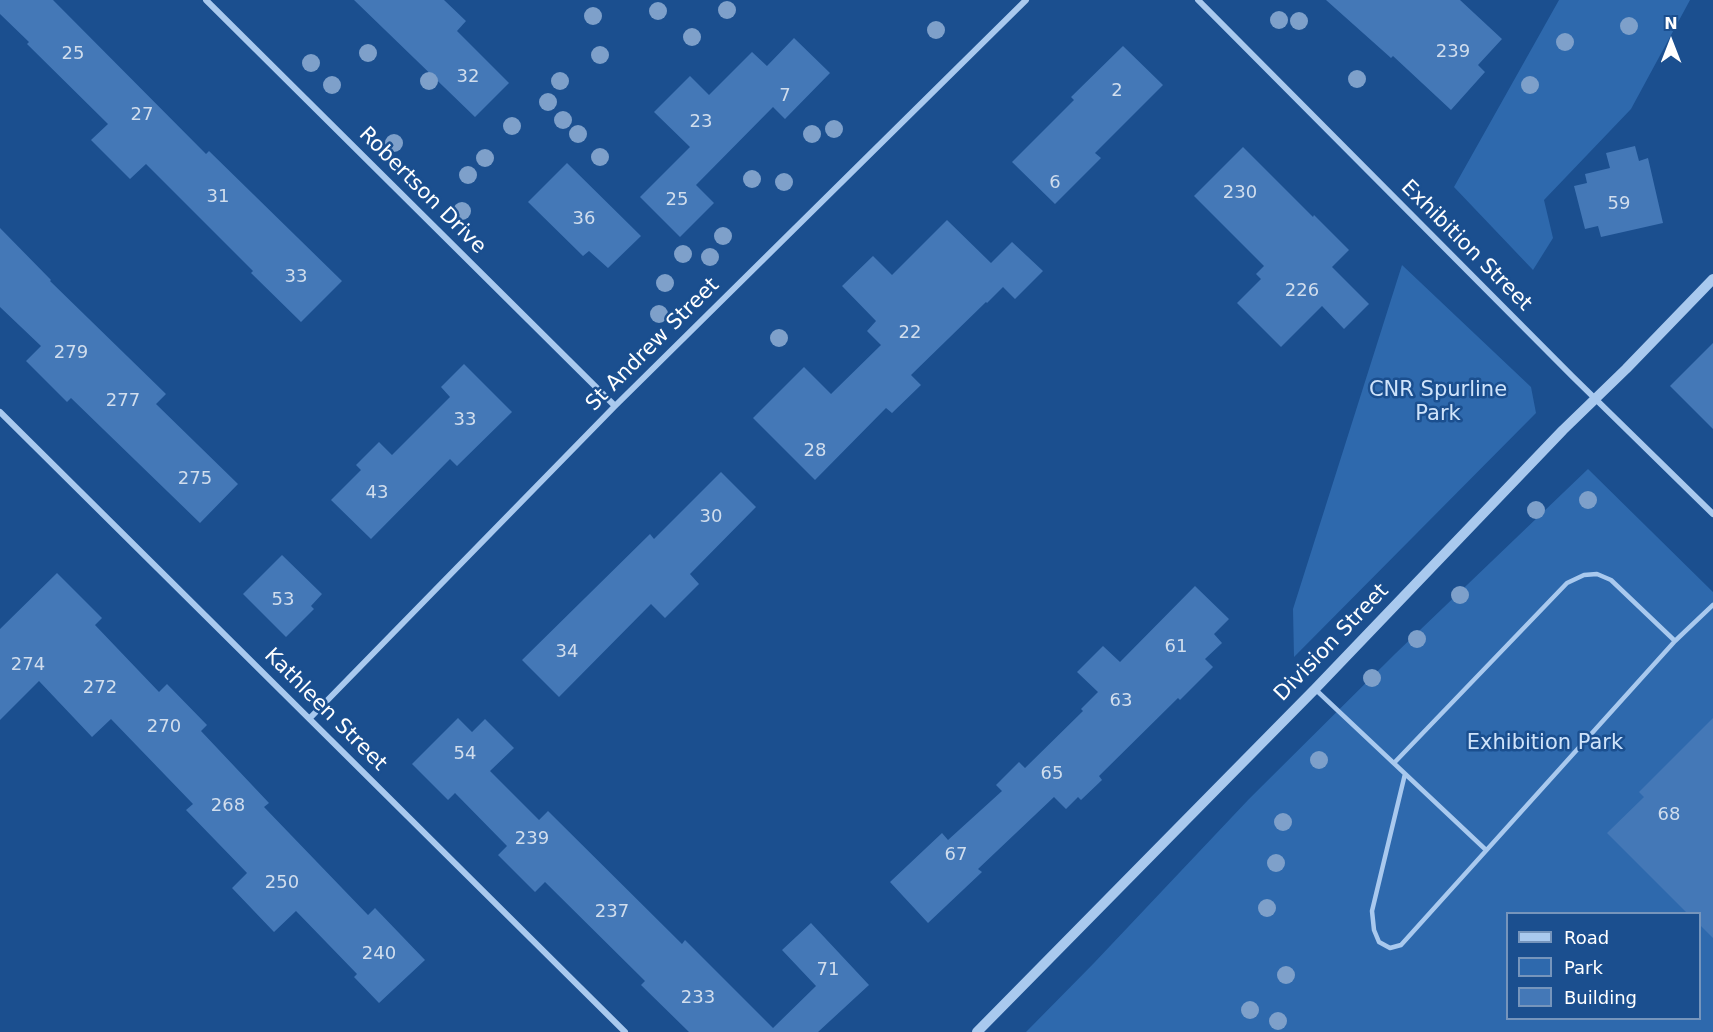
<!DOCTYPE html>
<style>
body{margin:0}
#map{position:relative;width:1713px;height:1032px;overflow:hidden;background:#1b4f8f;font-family:"DejaVu Sans",sans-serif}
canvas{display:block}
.legend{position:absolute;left:1506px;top:912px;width:195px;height:108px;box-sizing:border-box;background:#1b4f8f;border:2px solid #7695bc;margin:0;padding:8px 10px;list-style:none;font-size:18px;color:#fff}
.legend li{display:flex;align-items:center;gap:12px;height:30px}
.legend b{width:30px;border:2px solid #7695bc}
.north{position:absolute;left:1641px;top:12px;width:60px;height:60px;-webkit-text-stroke:4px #1b4f8f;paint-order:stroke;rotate:0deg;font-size:16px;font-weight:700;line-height:24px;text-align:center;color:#fff}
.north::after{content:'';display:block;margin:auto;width:21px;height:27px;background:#fff;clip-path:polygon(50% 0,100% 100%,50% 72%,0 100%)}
</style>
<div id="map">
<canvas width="1713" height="1032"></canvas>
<ul class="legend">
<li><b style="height:8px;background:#a9c9ee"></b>Road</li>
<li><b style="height:16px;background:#2e69ad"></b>Park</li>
<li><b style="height:16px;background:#4478b7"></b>Building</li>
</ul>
<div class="north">N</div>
</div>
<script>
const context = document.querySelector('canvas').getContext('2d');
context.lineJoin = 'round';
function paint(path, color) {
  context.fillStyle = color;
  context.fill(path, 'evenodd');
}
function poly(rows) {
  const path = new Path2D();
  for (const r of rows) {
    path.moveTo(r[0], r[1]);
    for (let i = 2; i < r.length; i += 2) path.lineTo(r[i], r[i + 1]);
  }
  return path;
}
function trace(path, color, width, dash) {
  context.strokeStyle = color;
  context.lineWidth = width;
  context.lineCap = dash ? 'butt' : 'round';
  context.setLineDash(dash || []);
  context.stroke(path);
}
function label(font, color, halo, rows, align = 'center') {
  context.font = font + ' "DejaVu Sans",sans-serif';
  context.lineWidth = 5;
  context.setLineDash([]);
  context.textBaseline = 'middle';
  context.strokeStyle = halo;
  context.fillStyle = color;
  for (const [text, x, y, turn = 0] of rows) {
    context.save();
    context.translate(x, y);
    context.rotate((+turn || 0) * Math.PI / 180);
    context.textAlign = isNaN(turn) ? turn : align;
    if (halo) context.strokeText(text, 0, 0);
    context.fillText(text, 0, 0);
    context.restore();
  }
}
const green = poly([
 [1559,0,1690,0,1631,109,1544,200,1553,238,1533,270,1454,187],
 [1402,265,1531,387,1536,413,1294,657,1293,609],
 [1588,469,1713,592,1713,1032,1026,1032,1094,963,1249,799,1396,653],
 [1508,914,1700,914,1700,1018,1508,1018]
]);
const building = poly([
 [0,0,53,0,206,154,209,151,342,281,301,322,251,273,253,271,146,164,130,179,91,140,108,124,27,44,29,42,0,14],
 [354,0,444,0,466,21,457,31,509,83,475,117],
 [1326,0,1460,0,1502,39,1478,65,1485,72,1451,110,1393,56,1391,58],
 [794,38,830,73,785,119,773,107,696,185,714,203,680,237,640,197,690,147,654,112,690,76,709,95,752,52,767,66],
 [1123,46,1163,85,1095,153,1101,158,1055,204,1012,162,1074,100,1071,97],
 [1635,146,1639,161,1648,158,1663,223,1601,237,1598,226,1585,229,1574,186,1587,183,1585,174,1610,168,1606,153],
 [1243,147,1313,217,1314,215,1349,250,1332,267,1369,304,1344,329,1322,306,1281,347,1237,303,1261,279,1256,274,1264,266,1194,196],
 [567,163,641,236,608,268,589,251,583,256,528,202],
 [947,220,991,263,1012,242,1043,271,1015,299,1003,287,987,303,986,302,911,375,921,385,892,413,886,408,815,480,753,418,804,367,831,394,881,345,867,331,876,321,842,286,873,256,892,275],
 [0,228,51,280,50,281,166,394,156,404,238,484,200,523,71,398,67,402,26,361,41,346,0,307],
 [1713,343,1713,429,1670,386],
 [464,364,512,412,457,466,450,459,371,539,331,500,361,470,356,465,379,442,392,455,450,397,441,387],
 [721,472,756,507,690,574,699,584,665,618,651,604,559,697,522,660,650,534,654,539],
 [282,555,322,594,311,606,314,609,286,637,243,594],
 [57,573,102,618,95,625,159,692,167,684,207,725,201,731,269,803,264,807,368,915,375,908,425,960,379,1003,354,977,357,974,296,911,274,932,232,888,247,873,186,810,193,804,111,719,92,737,39,681,0,720,0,629],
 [1195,586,1229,619,1214,634,1222,643,1205,659,1213,667,1180,700,1178,698,1099,776,1102,780,1081,800,1078,797,1066,809,1054,797,978,869,982,872,928,923,890,882,942,833,948,840,1002,791,996,785,1019,762,1025,768,1083,711,1081,709,1098,692,1077,672,1103,646,1120,662],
 [458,718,472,732,485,719,514,748,490,771,539,820,548,811,682,944,685,940,773,1028,816,986,782,950,811,923,869,985,818,1032,689,1032,641,985,645,981,545,882,535,892,498,855,507,846,455,793,448,800,412,764],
 [1713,718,1713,938,1700,925,1700,914,1688,914,1607,833,1644,797,1639,792]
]);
const service = poly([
 [1315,689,1486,850],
 [1394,763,1567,583,1584,575,1597,574,1611,580,1675,641],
 [1405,774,1372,911,1374,930,1379,942,1390,948,1401,945,1675,641,1713,605]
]);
const minor = poly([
 [206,0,615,406],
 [1198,0,1572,376,1713,514],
 [0,412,625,1032],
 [310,718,615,406,1026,0]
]);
const tertiary = poly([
 [977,1032,1315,689,1563,430,1626,369,1713,279]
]);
const trees = [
 [727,10],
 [658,11],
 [593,16],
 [1279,20],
 [1299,21],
 [1629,26],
 [936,30],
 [692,37],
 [1565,42],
 [368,53],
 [600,55],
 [311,63],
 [1357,79],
 [429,81],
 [560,81],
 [332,85],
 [1530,85],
 [548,102],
 [563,120],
 [512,126],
 [834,129],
 [578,134],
 [812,134],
 [394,143],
 [600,157],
 [485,158],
 [468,175],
 [752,179],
 [784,182],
 [462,211],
 [723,236],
 [683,254],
 [710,257],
 [665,283],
 [659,314],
 [779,338],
 [1588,500],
 [1536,510],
 [1460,595],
 [1417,639],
 [1372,678],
 [1319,760],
 [1283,822],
 [1276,863],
 [1267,908],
 [1286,975],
 [1250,1010],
 [1278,1021]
];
const numberNames = [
 ["239",1453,52],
 ["25",73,54],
 ["32",468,77],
 ["2",1117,91],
 ["7",785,96],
 ["27",142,115],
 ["23",701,122],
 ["6",1055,183],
 ["230",1240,193],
 ["31",218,197],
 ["25",677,200],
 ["59",1619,204],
 ["36",584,219],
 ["33",296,277],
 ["226",1302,291],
 ["22",910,333],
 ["279",71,353],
 ["277",123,401],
 ["33",465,420],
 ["28",815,451],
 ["275",195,479],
 ["43",377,493],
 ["30",711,517],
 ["53",283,600],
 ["61",1176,647],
 ["34",567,652],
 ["274",28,665],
 ["272",100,688],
 ["63",1121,701],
 ["270",164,727],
 ["54",465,754],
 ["65",1052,774],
 ["268",228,806],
 ["68",1669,815],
 ["239",532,839],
 ["67",956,855],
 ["250",282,883],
 ["237",612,912],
 ["240",379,954],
 ["71",828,970],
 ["233",698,998]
];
const streetNames = [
 ["Robertson Drive",422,191,45],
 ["Exhibition Street",1466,246,45],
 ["St Andrew Street",653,345,-45],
 ["Division Street",1332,643,-46],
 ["Kathleen Street",325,710,45]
];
const parkNames = [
 ["CNR Spurline",1438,391],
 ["Park",1438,415],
 ["Exhibition Park",1545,744]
];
paint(green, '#2e69ad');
paint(building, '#4478b7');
trace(service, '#a9c9ee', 4.5);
trace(minor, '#a9c9ee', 6);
trace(tertiary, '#a9c9ee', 10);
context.fillStyle = '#7ea0ca';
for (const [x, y] of trees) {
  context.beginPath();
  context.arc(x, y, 9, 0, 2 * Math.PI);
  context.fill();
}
label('18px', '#d0dded', null, numberNames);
label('21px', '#fff', '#1b4f8f', streetNames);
label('21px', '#cfe3fa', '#1b4f8f', parkNames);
</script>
